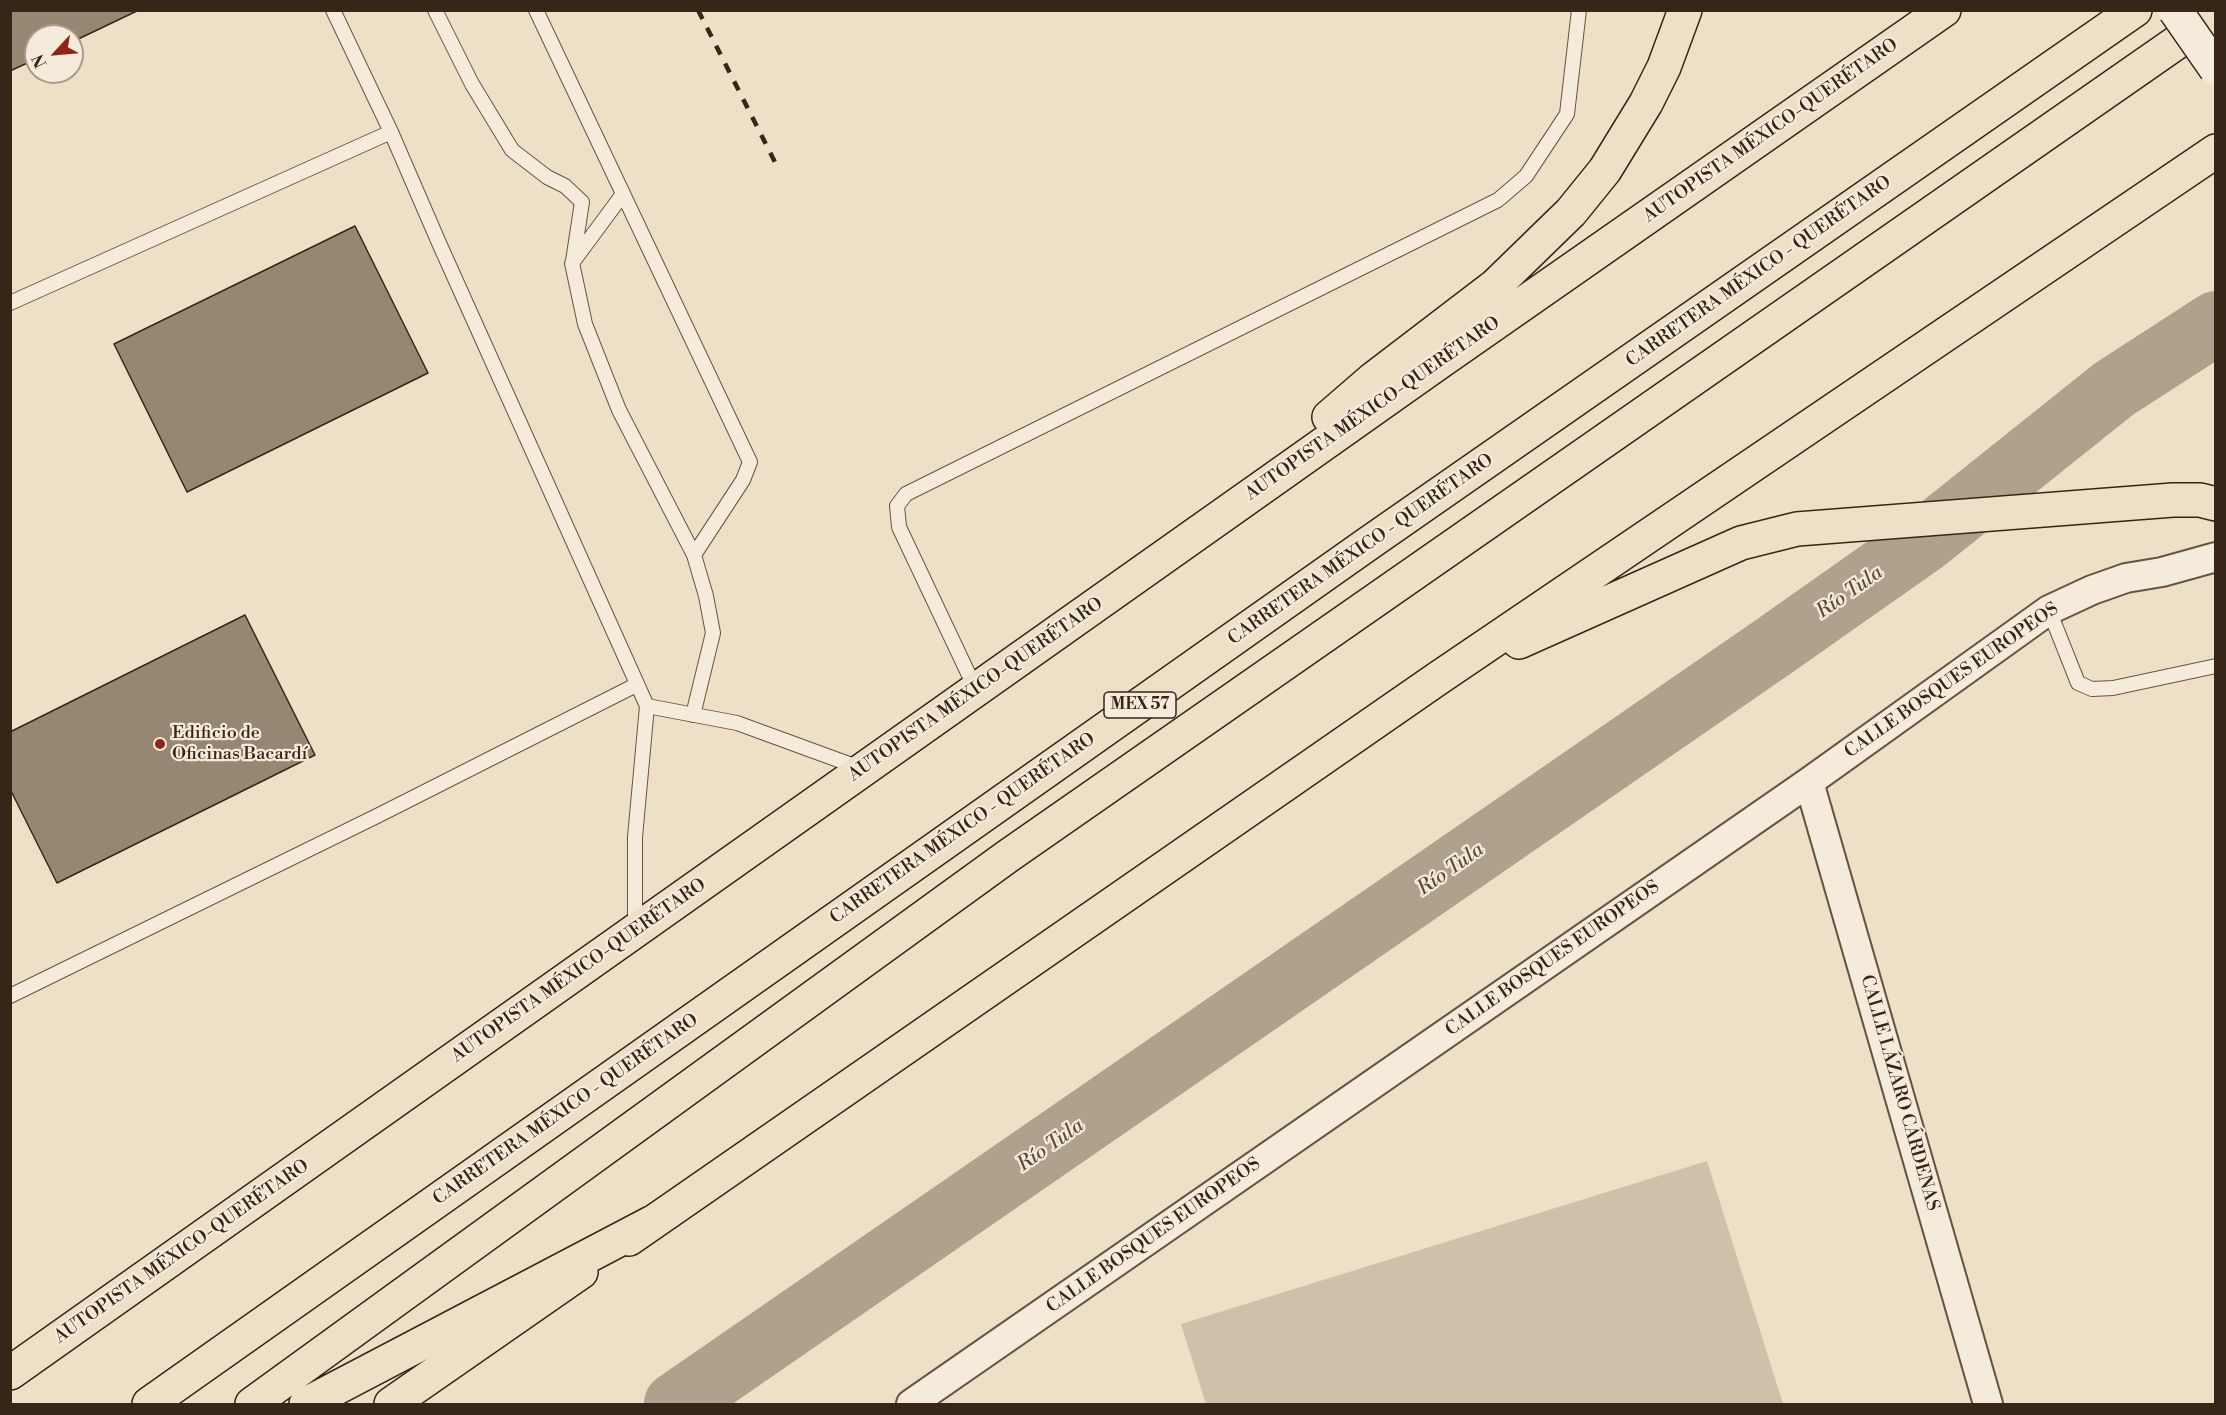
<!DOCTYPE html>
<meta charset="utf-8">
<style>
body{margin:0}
#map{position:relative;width:2226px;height:1415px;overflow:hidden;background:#eee0c7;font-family:"Libre Bodoni",serif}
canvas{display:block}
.frame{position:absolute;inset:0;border:12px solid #372618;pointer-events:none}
.north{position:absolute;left:24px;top:24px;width:60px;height:60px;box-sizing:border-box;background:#f4ebdb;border:2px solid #a89c8d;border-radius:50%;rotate:244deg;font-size:16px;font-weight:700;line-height:24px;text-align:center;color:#372618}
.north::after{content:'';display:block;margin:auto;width:21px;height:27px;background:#8f2418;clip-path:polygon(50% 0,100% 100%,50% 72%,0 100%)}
</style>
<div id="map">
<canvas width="2226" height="1415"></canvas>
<div class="frame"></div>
<div class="north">N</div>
</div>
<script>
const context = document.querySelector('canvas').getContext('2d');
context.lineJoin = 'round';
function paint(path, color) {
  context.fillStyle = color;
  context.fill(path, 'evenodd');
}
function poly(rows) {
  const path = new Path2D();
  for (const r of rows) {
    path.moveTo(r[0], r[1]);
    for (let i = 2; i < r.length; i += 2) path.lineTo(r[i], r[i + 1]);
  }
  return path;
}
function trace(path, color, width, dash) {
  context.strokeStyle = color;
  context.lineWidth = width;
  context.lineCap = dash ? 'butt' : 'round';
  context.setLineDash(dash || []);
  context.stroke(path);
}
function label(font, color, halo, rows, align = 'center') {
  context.font = font + ' "Libre Bodoni",serif';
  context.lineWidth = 4.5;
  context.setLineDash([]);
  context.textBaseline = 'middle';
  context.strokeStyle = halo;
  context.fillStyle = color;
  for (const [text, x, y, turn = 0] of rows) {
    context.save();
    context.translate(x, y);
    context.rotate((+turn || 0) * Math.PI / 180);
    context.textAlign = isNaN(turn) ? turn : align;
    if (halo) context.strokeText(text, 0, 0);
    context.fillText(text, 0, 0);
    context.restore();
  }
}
const green = poly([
 [1707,1161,1783,1404,1206,1404,1181,1324]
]);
const river = poly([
 [676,1404,1773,647,1925,540,2114,389,2216,323]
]);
const building = poly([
 [10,10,139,10,72,42,72,36,36,36,36,59,10,71,10,10],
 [355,226,428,373,187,492,114,344,355,226],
 [245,615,315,755,57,883,10,789,10,732,245,615]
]);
const service = poly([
 [333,10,391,132,439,243,647,706,635,837,635,930],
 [435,10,472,84,512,150,547,177,565,186,582,202,573,261],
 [536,10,750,462,743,480,694,555],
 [623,194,572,263,585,324,619,410,694,555,706,596,713,633,693,715],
 [10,303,391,132],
 [2049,610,2078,683,2092,689,2113,688,2216,666],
 [976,690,899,527,897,506,906,494,1498,200,1526,176,1567,114,1579,10],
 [647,706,737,723,860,768],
 [10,996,379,815,636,685]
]);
const minor = poly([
 [1809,782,1988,1404],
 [911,1404,1809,782,2049,610,2092,590,2126,578,2162,572,2216,557]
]);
const primary = poly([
 [1329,417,1373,379,1496,285,1571,212,1605,170,1646,103,1664,67,1685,10],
 [1519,642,1741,543,1797,529,2173,500,2200,500,2216,504],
 [629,1239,1437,679,2216,151],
 [10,1373,1438,363,1944,10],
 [391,1404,581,1272]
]);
const trunk = poly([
 [149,1404,1369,543,2135,10],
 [252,1404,1008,856,2216,15],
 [306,1404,651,1223]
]);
const rail = poly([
 [698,10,778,168]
]);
const secondaryBridge = poly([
 [2175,10,2216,69]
]);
const markers = [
 [160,744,6,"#8f2418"]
];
const shields = [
 [1140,705,72]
];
const shieldNames = [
 ["MEX 57",1140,705]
];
const streetNames = [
 ["AUTOPISTA MÉXICO-QUERÉTARO",1771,131,-35],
 ["CARRETERA MÉXICO - QUERÉTARO",1759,272,-35],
 ["AUTOPISTA MÉXICO-QUERÉTARO",1373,409,-35],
 ["CARRETERA MÉXICO - QUERÉTARO",1361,550,-35],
 ["CALLE BOSQUES EUROPEOS",1952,681,-35],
 ["AUTOPISTA MÉXICO-QUERÉTARO",976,690,-35],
 ["CARRETERA MÉXICO - QUERÉTARO",963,829,-35],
 ["CALLE BOSQUES EUROPEOS",1553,959,-35],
 ["AUTOPISTA MÉXICO-QUERÉTARO",579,971,-35],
 ["CALLE LÁZARO CÁRDENAS",1899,1093,74],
 ["CARRETERA MÉXICO - QUERÉTARO",566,1110,-35],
 ["CALLE BOSQUES EUROPEOS",1154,1236,-35],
 ["AUTOPISTA MÉXICO-QUERÉTARO",182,1252,-35]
];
const poiNames = [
 ["Edificio de",172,734],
 ["Oficinas Bacardí",172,755]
];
const waterNames = [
 ["Río Tula",1850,593,-35],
 ["Río Tula",1451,870,-35],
 ["Río Tula",1051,1146,-35]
];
paint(green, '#cfc0a9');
trace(river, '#b0a18c', 64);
paint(building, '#968773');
trace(building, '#372618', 1.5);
trace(service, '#655444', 16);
trace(minor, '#655444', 32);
trace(primary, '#372618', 36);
trace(trunk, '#372618', 36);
trace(service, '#f4ebdb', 14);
trace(minor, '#f4ebdb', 28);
trace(primary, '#eee0c7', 33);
trace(trunk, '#eee0c7', 33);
trace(rail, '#372618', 4.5, [10, 10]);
trace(secondaryBridge, '#372618', 36, []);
trace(secondaryBridge, '#f4ebdb', 33);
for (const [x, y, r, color] of markers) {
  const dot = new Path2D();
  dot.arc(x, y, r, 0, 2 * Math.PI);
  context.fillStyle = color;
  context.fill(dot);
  trace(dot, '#f4ebdb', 2);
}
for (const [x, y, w] of shields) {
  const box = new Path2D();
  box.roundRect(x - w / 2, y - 13, w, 26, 4.5);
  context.fillStyle = '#f4ebdb';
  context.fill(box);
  trace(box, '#372618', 1.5);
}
label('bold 16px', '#372618', null, shieldNames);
label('18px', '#372618', '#f4ebdb', streetNames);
label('18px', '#372618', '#f4ebdb', poiNames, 'left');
label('italic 20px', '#5b4b3b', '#f4ebdb', waterNames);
</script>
